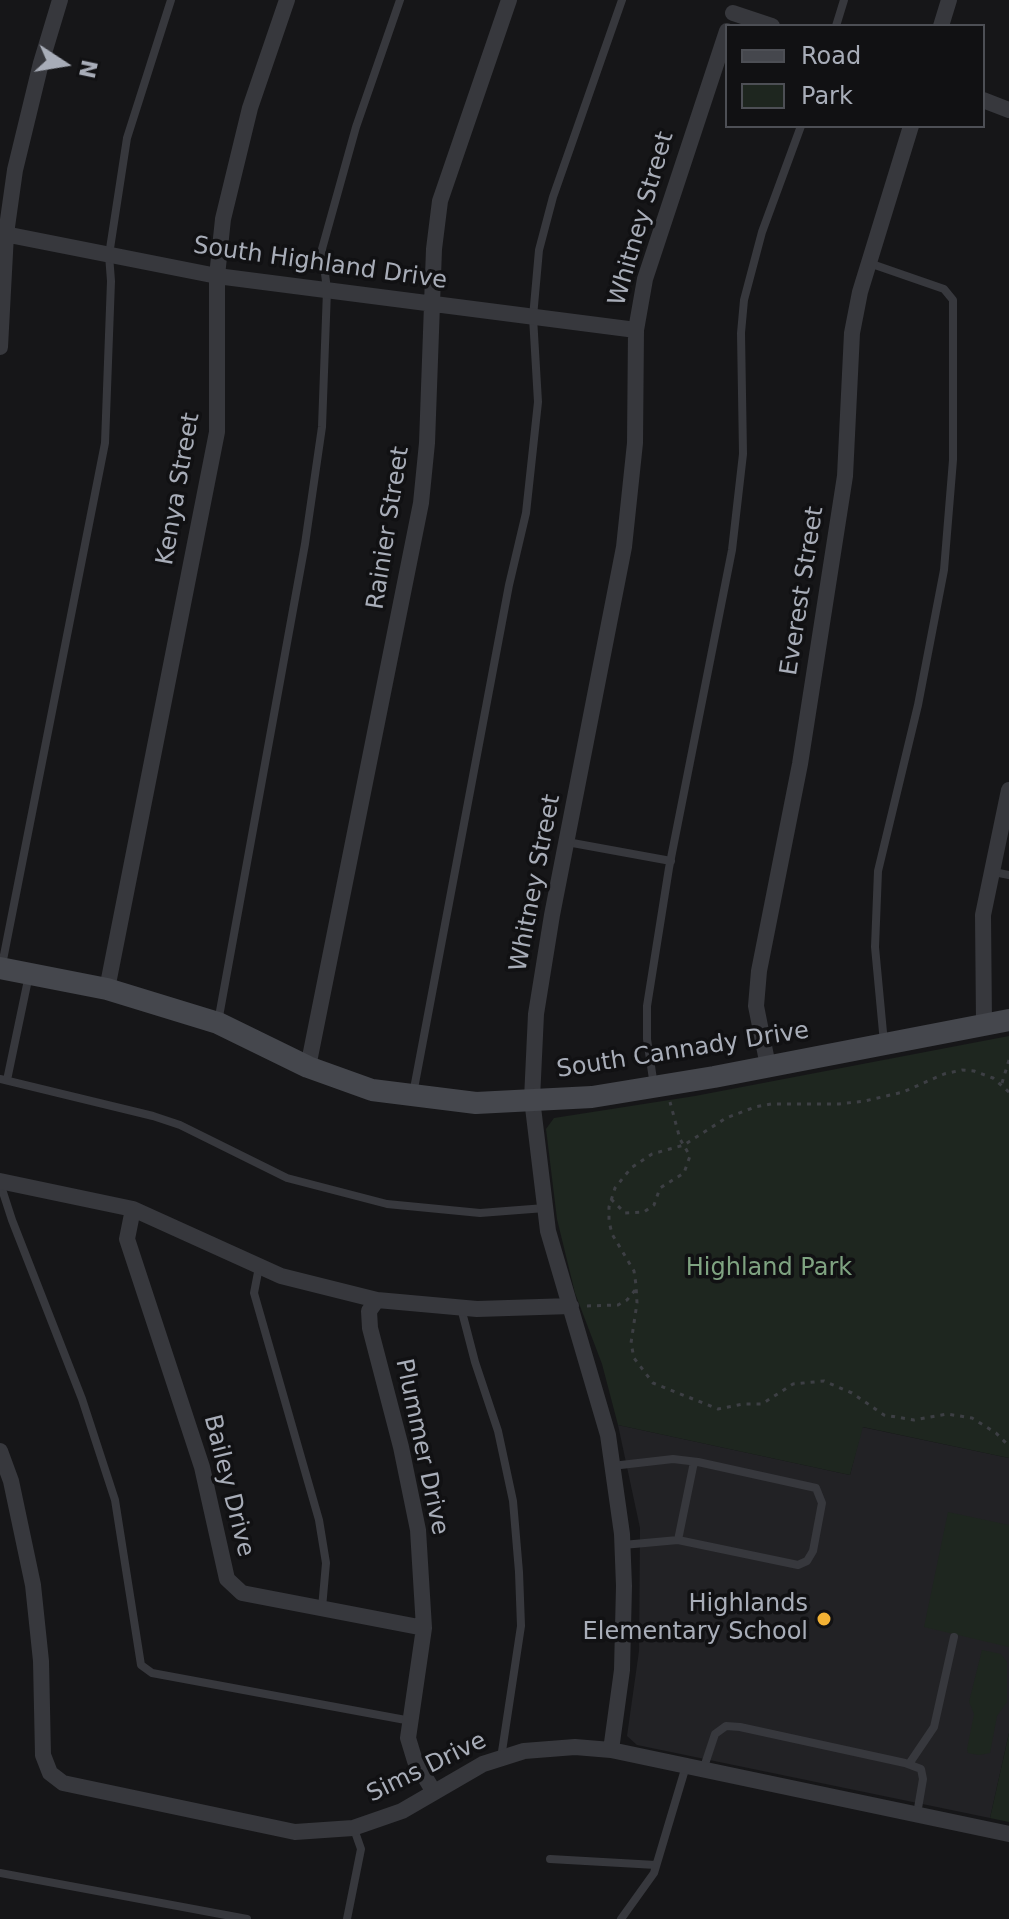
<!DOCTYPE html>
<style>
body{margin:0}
#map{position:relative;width:1009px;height:1919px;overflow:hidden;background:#161618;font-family:"DejaVu Sans",sans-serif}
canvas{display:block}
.legend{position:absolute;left:725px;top:24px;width:260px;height:104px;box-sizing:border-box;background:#111113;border:2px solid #4d4f55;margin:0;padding:10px 14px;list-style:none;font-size:24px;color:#a8adb8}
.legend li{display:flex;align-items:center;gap:16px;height:40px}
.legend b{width:40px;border:2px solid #4d4f55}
.north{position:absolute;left:24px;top:24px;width:80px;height:80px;-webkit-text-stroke:6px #111113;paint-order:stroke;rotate:102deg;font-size:22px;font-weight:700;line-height:32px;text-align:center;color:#a8adb8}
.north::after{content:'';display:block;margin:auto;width:28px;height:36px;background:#a8adb8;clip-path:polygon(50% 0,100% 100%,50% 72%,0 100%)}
</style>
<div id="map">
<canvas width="1009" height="1919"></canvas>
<ul class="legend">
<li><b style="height:10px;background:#45474d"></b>Road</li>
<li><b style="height:22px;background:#1e261f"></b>Park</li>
</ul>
<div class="north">N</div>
</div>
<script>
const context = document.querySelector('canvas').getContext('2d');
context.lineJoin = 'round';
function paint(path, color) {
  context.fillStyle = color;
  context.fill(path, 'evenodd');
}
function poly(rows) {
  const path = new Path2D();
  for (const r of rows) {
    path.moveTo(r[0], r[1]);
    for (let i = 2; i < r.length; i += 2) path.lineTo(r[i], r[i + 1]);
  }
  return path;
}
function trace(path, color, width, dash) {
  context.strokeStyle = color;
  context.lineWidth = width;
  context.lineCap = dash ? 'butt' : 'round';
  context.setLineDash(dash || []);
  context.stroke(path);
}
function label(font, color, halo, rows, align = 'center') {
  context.font = font + ' "DejaVu Sans",sans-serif';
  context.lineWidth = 7;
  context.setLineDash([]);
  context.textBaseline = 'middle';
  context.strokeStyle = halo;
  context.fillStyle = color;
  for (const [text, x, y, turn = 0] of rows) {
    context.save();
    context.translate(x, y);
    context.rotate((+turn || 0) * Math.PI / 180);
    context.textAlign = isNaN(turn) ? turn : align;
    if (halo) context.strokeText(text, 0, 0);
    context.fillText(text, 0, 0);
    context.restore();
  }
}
const built = poly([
 [618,1425,850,1475,862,1427,1009,1458,1009,1733,990,1818,637,1745,627,1736,639,1651,640,1528]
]);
const green = poly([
 [1009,1036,1009,1458,863,1427,850,1475,618,1425,602,1364,575,1293,557,1219,546,1129,554,1118,695,1096],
 [948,1512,1009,1525,1009,1647,924,1627],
 [982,1650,1001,1654,1007,1662,1007,1702,997,1716,990,1753,979,1755,968,1753,967,1749,974,1714,969,1702],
 [1009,1733,1009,1822,990,1818]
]);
const path = poly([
 [1002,1083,1009,1060],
 [1009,1092,993,1078,974,1071,962,1070,944,1074,903,1092,865,1101,839,1104,771,1104,755,1107,726,1118,684,1145,652,1154,631,1168,615,1188,609,1207,609,1221,612,1234,634,1271,636,1285,637,1303,631,1343,634,1358,653,1383,718,1409,743,1404,762,1404,793,1384,824,1381,852,1393,884,1415,914,1420,947,1414,972,1418,996,1433,1009,1446],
 [611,1199,625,1213,644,1212,654,1205,660,1188,684,1173,690,1156,680,1139,670,1102],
 [587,1306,618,1305,627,1300,636,1289]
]);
const lane = poly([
 [836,26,844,0],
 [869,263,944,289,953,300,953,460,944,570,918,705,878,871,875,947,884,1043],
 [567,842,671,861],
 [994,872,1009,875],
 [2,965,105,443,111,281,109,255,127,138,171,0],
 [218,1022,305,544,322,427,327,290,322,249,356,127,400,0],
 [0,1079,153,1116,180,1125,287,1178,387,1204,480,1213,545,1208],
 [7,1080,29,975],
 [654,1086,647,1039,647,1006,669,868,732,550,743,454,741,333,744,300,762,232,801,126],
 [413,1094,509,585,526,513,538,402,533,317,539,250,553,197,622,0],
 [0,1183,12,1220,82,1399,115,1500,141,1665,152,1673,411,1721],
 [259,1267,254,1293,319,1520,326,1563,322,1608],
 [461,1308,475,1362,498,1431,513,1501,519,1572,521,1626,501,1758],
 [612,1466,673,1459,698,1462,816,1488,822,1503,813,1551,807,1561,798,1565,678,1540,623,1545],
 [678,1540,694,1462],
 [909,1764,934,1727,954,1637],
 [703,1770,715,1734,726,1726,740,1727,905,1763,921,1769,923,1779,917,1814],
 [550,1859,656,1865],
 [0,1873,247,1919],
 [347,1919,361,1849,354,1829],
 [621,1919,654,1873,686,1766]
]);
const street = poly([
 [733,13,772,26],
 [941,26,949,0],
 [983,100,1009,110],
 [0,233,217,276,636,330],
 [0,347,6,234,15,170,41,63,60,0],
 [107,989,217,432,217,276,223,219,250,108,287,0],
 [984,1023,983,915,1009,790],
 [768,1066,756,1006,759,971,800,764,845,476,852,333,860,292,911,126],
 [308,1067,421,503,427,443,434,249,440,201,509,0],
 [0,1181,133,1209,281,1276,377,1300,477,1309,571,1306],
 [133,1209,127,1239,202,1467,227,1579,242,1593,424,1628],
 [377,1300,369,1311,370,1328,401,1447,418,1530,424,1628,408,1738,415,1761,434,1792],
 [0,1451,11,1481,33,1585,41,1661,43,1755,50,1773,63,1783,295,1832,353,1828,402,1811,483,1764,524,1751,575,1747,611,1750,1009,1834],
 [611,1750,622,1670,624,1586,622,1534,608,1435,548,1231,532,1099,536,1014,552,915,624,547,635,443,636,330,645,279,727,31]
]);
const secondary = poly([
 [0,968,107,989,218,1023,308,1067,372,1090,476,1103,592,1097,714,1077,1009,1020]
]);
const markers = [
 [824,1619,8,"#f2b134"]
];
const streetNames = [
 ["Whitney Street",642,219,-74],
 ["South Highland Drive",320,264,8],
 ["Kenya Street",179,489,-80],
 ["Rainier Street",389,528,-81],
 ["Everest Street",803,591,-81],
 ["Whitney Street",536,883,-79],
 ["South Cannady Drive",683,1051,-9],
 ["Plummer Drive",421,1447,78],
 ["Bailey Drive",228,1486,76],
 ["Sims Drive",427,1768,-26]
];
const parkNames = [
 ["Highland Park",769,1269]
];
const poiNames = [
 ["Highlands",808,1605],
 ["Elementary School",808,1633]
];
paint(built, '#222225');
paint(green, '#1e261f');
trace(path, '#3d3f44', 3, [4, 6]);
trace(lane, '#37383d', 8);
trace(street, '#37383d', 16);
trace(secondary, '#45474d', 22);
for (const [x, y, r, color] of markers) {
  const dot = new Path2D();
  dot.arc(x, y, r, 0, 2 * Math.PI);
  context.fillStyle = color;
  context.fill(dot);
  trace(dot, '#111113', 3);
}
label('24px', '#a8adb8', '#111113', streetNames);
label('24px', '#7fa381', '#111113', parkNames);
label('24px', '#a8adb8', '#111113', poiNames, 'right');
</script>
